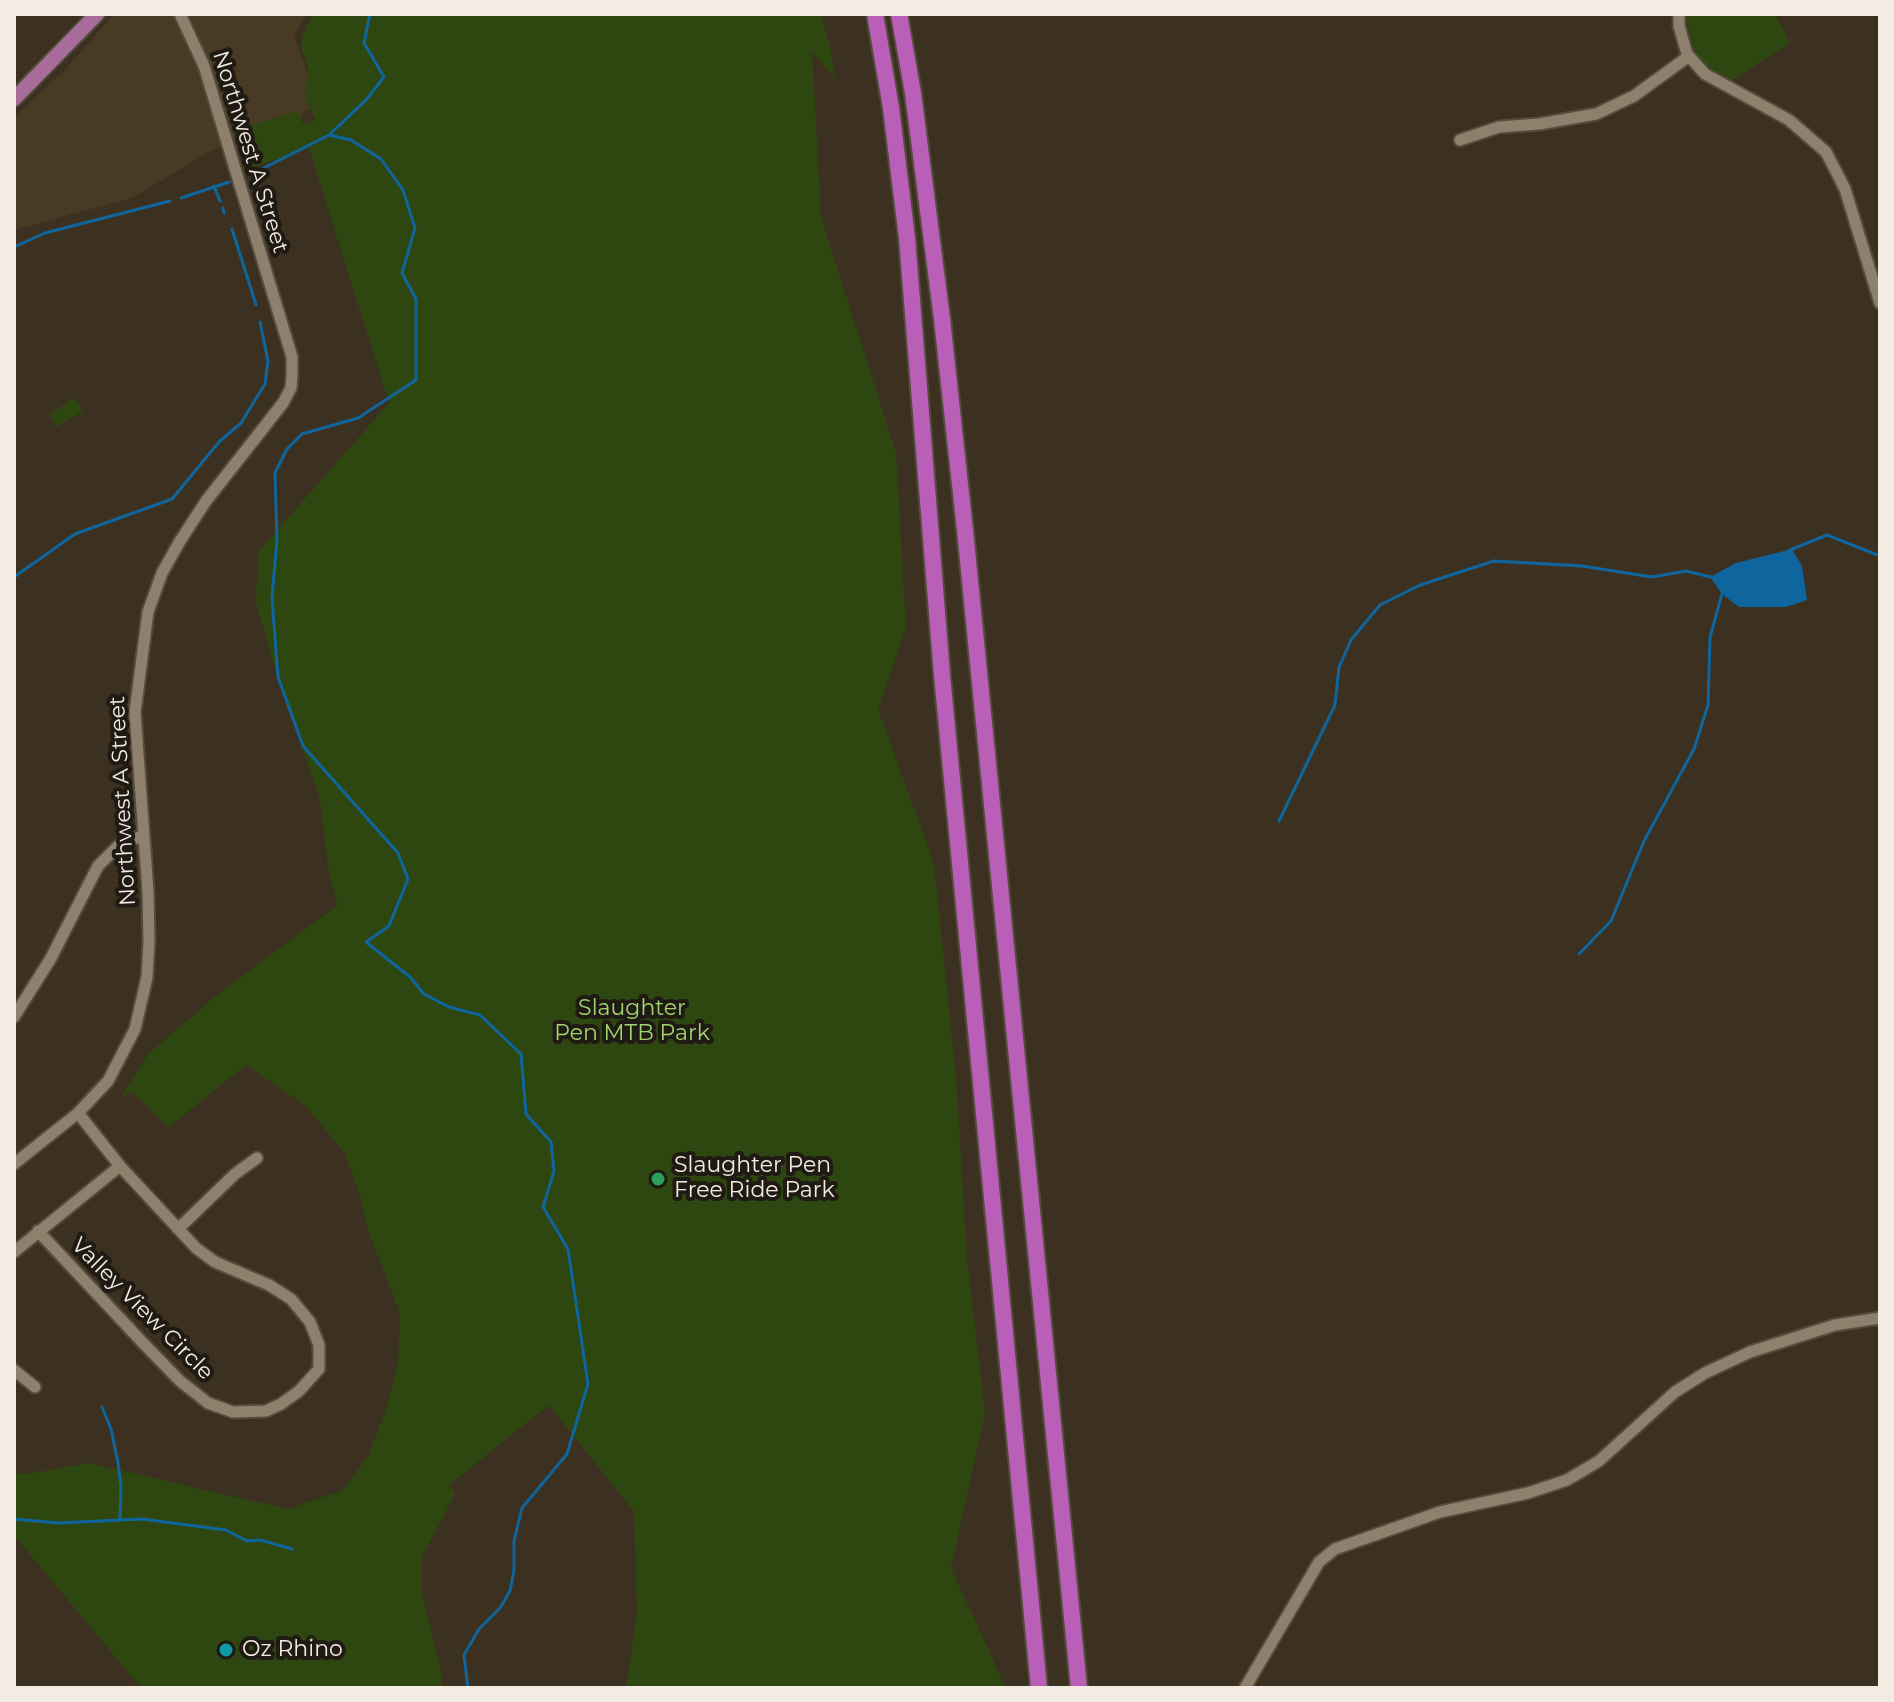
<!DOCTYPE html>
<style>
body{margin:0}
#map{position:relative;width:1894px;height:1702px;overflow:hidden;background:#3c3120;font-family:Montserrat,sans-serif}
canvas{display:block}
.frame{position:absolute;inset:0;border:16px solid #f4ece2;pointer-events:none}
</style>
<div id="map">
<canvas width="1894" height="1702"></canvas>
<div class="frame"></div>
</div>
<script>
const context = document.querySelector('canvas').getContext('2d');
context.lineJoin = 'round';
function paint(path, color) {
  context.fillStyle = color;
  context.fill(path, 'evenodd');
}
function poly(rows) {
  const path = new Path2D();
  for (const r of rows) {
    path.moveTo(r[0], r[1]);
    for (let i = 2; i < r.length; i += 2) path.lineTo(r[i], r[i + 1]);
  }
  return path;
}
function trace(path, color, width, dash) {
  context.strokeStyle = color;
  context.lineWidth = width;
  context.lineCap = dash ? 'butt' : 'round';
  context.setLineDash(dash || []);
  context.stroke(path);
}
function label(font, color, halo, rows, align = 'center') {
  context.font = font + ' Montserrat,sans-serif';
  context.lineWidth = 8;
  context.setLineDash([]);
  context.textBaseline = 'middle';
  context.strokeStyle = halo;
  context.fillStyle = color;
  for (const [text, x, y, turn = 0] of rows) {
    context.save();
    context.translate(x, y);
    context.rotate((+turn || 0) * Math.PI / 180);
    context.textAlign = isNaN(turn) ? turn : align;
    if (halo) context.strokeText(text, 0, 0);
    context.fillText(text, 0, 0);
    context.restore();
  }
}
const built = poly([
 [114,14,307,14,294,35,317,102,287,126,212,150,134,197,14,230,14,117,64,71]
]);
const green = poly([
 [313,14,820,14,830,45,835,79,812,51,821,217,896,453,906,627,878,709,934,864,956,1077,967,1258,985,1413,951,1568,1006,1688,626,1688,637,1614,634,1512,549,1405,449,1485,455,1494,422,1557,422,1593,441,1671,441,1688,141,1688,14,1535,14,1471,22,1475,89,1463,287,1509,342,1491,368,1456,385,1412,398,1364,400,1313,368,1230,360,1195,345,1154,305,1105,246,1065,168,1128,133,1092,121,1097,148,1054,222,991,338,905,329,875,320,799,275,669,256,602,258,552,389,403,309,148,248,169,236,130,299,111,303,124,316,121,305,97,308,68,301,48,302,38],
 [1686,14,1775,14,1790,43,1733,80,1709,68,1699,57,1691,43],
 [75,398,83,411,57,427,49,414]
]);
const water = poly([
 [1792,549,1802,566,1807,600,1786,607,1739,607,1722,594,1710,577,1736,563]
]);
const stream = poly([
 [329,135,351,140,381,159,403,190,415,228,402,273,416,299,416,380,358,418,302,434,287,449,275,473,277,539,272,598,278,677,303,746,398,853,408,879,389,926,366,942,410,977,424,994,449,1007,480,1015,521,1054,526,1114,551,1142,554,1171,543,1207,568,1249,588,1384,567,1454,522,1508,514,1541,514,1570,510,1591,500,1608,479,1629,464,1655,468,1688],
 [252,174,329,135,366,100,384,77,364,43,370,14],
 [214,186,220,201],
 [181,198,229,182],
 [223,208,224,213],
 [232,229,256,305],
 [14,247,45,233,170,201],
 [1790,550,1827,535,1880,556],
 [14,577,75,534,172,499,219,442,241,423,265,384,268,361,260,322],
 [1279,821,1335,705,1339,667,1351,640,1380,605,1420,585,1494,561,1582,566,1652,577,1686,571,1711,577],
 [1579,954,1611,921,1644,841,1694,749,1708,705,1710,637,1722,594,1725,592],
 [102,1407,111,1429,118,1463,121,1486,120,1519],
 [14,1519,58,1523,142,1519,226,1530,247,1541,260,1540,292,1549]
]);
const minor = poly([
 [1679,14,1679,26,1687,54,1705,74,1789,120,1826,152,1845,189,1880,303],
 [1460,140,1499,127,1539,124,1596,114,1634,96,1689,56],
 [14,1017,51,958,98,866,118,846,144,835],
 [14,1164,78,1113,108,1081,135,1029,147,977,149,942,148,892,135,712,148,612,162,573,180,541,206,501,283,403,291,388,292,375,292,357,204,66,180,14],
 [178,1229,235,1174,257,1158],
 [38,1231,144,1344,180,1381,208,1403,233,1412,266,1411,281,1404,299,1391,319,1369,319,1345,310,1322,291,1299,269,1285,215,1262,196,1248,120,1166,78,1113],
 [14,1252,120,1166],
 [14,1370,35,1387],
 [1245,1688,1319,1562,1335,1549,1440,1512,1528,1493,1567,1480,1599,1461,1675,1392,1705,1373,1750,1352,1835,1325,1880,1318]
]);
const major = poly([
 [14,99,97,14]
]);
const highway = poly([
 [875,14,891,108,907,238,942,675,1039,1688],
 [899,14,913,93,942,319,965,530,1079,1688]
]);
const markers = [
 [658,1179,8,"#2e9e5b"],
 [226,1650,8,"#0f9aa8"]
];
const streetNames = [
 ["Northwest A Street",250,152,73],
 ["Northwest A Street",123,801,-93],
 ["Valley View Circle",142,1309,45]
];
const parkNames = [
 ["Slaughter",632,1009],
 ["Pen MTB Park",632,1034]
];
const poiNames = [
 ["Slaughter Pen",674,1166],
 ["Free Ride Park",674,1191],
 ["Oz Rhino",242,1650]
];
paint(built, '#493a23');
paint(green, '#2e4711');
paint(water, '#0f659d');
trace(stream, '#0f659d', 3);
trace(minor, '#554c3d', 15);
trace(major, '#554c3d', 18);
trace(highway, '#554c3d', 20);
trace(minor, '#8d806d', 11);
trace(major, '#a76c99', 14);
trace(highway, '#b95fb7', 16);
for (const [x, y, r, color] of markers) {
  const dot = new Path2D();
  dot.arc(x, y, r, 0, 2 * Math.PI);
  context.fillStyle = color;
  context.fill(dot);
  trace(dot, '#1f1a13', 3);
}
label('22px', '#f4ece2', '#1f1a13', streetNames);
label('22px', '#a1d66d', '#1f1a13', parkNames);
label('22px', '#f4ece2', '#1f1a13', poiNames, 'left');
</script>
